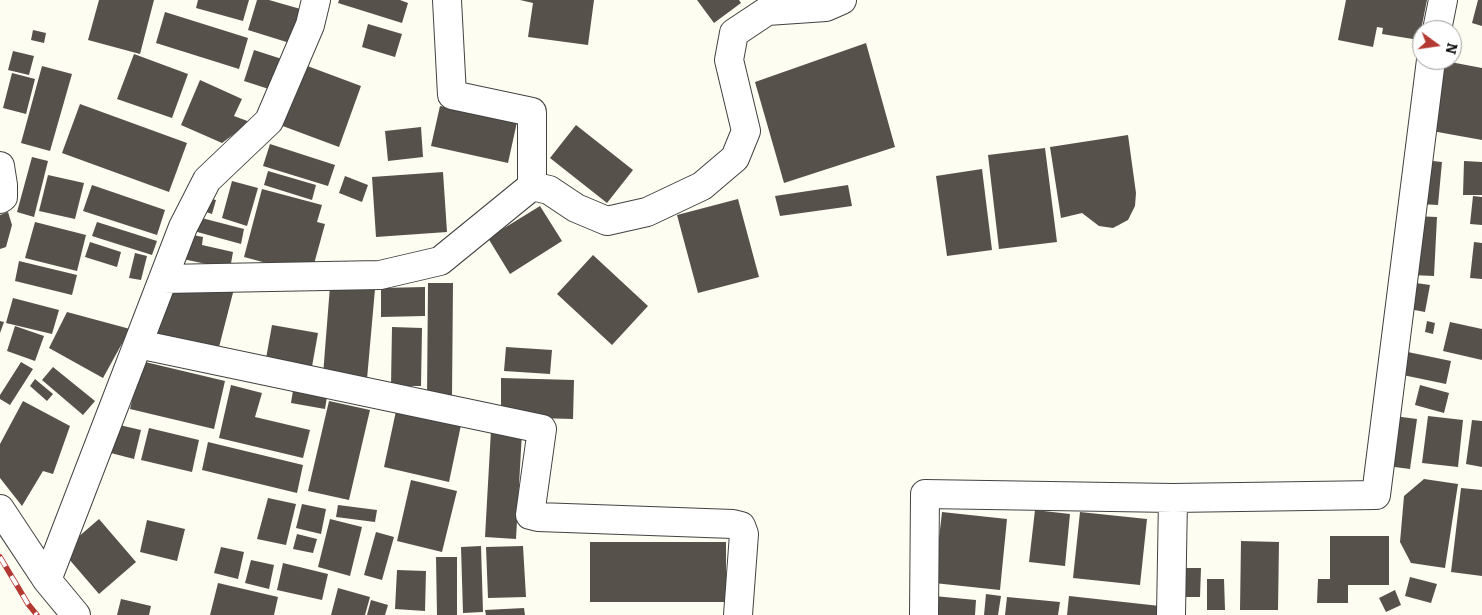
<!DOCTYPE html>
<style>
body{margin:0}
#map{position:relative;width:1482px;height:615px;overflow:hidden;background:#fefdf2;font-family:Bitter,serif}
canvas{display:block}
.north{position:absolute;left:1412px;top:20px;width:50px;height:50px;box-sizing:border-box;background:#fff;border:1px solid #9f9f9f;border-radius:50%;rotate:104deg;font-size:14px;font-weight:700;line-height:20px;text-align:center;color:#0f0f0f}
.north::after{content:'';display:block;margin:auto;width:18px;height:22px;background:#b43932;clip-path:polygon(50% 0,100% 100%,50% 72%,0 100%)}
</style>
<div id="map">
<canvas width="1482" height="615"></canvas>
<div class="north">N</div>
</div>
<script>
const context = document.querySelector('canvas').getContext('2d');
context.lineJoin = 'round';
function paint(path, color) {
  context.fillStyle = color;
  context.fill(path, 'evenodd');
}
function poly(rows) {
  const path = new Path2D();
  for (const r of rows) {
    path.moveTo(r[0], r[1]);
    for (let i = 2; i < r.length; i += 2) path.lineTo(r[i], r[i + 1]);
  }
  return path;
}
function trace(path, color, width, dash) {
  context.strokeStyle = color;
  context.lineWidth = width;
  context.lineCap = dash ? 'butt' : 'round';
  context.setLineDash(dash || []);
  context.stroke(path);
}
const building = poly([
 [99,0,154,0,140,54,88,40],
 [198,0,249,0,243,21,196,8],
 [257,0,269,0,304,10,293,44,248,30],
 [339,0,400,0,408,3,402,23,338,3],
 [520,0,594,0,588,45,528,37,533,3],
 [697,0,739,0,741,3,714,23],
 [1346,0,1427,0,1419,40,1382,34,1383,28,1377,27,1373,47,1338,40],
 [1478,0,1482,0,1482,26,1472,23],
 [165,12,248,38,239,69,156,43],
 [368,24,402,34,395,57,362,47],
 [33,30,46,33,44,43,31,40],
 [866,43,895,147,784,183,755,82],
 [254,50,288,61,278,92,244,81],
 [13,51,34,56,29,75,8,70],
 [134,54,188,74,172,118,117,99],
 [1445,61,1482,68,1482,140,1432,131],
 [302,64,361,86,339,147,280,125],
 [42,66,72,74,50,151,21,143],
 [12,73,35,79,26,114,3,108],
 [200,80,242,99,234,116,250,122,222,143,181,125],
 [80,104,187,143,169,192,62,153],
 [440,106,517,122,508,163,431,146],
 [576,125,633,170,607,203,550,158],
 [421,127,423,157,388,161,385,131],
 [1128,135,1136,193,1135,206,1128,220,1113,228,1099,226,1082,213,1061,218,1050,147],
 [270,144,335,165,328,186,263,166],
 [1045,148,1057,242,999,249,988,155],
 [32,157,48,161,34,217,17,212],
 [1424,160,1442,162,1438,205,1420,204],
 [1464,161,1482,162,1482,195,1463,195],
 [982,169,992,250,947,256,936,176],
 [268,171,316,185,312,200,264,185],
 [443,172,447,232,376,237,372,177],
 [48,175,84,183,75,219,39,211],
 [345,176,368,185,362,202,339,193],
 [232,181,258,188,247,226,222,218],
 [92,185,165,210,157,235,83,211],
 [848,185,852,206,780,216,775,196],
 [262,189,322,205,317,222,325,224,311,275,244,257],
 [1473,196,1482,197,1482,225,1470,224],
 [204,197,216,200,212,214,200,210],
 [738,199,759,277,698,293,677,215],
 [540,206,562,241,510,274,488,238],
 [8,212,12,225,6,247,0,249,0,215],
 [194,216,244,229,241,244,190,230],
 [1414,216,1437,217,1434,276,1411,275],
 [35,222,86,235,77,271,25,258],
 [97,222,157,241,152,255,92,236],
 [183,233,203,237,202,245,233,252,230,269,178,258],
 [90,242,121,252,117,267,85,257],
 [1474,242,1482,243,1482,279,1470,278],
 [135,253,147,256,141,280,129,278],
 [593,255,648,306,612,345,557,294],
 [19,261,77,275,72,295,15,281],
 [1409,282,1430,285,1425,312,1404,308],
 [428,283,453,283,452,397,427,397],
 [167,284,235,285,218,351,155,337],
 [330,286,375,289,367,379,323,375],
 [425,287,425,316,381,317,381,288],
 [13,298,59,310,52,334,6,323],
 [67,312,130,329,103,378,49,348],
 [0,321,4,322,0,333],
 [1427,321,1435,323,1433,334,1425,332],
 [1450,322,1482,329,1482,360,1443,351],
 [272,325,318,333,311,372,265,364],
 [15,326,44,336,35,361,7,351],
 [392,327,422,328,421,386,391,386],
 [506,347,552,350,550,374,504,371],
 [1403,351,1451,361,1446,384,1398,374],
 [141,361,225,381,214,429,130,409],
 [21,362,33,369,10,405,0,399,0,395],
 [53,367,95,401,83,415,42,380],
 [501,378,574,380,573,419,501,417],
 [35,379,53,394,47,401,30,386],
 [294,384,328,390,325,409,291,403],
 [231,385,262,393,255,417,310,430,303,458,219,438],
 [1420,385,1449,393,1444,413,1415,405],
 [23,401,70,426,53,474,43,471,22,506,0,478,0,444],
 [329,401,370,410,349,500,308,491],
 [396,411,461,425,449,482,384,467],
 [1394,416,1417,419,1410,469,1387,466],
 [1428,416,1463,420,1458,467,1422,463],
 [1472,420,1482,421,1482,467,1466,464],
 [115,424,141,430,134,459,107,452],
 [149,428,199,440,192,472,141,460],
 [491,430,522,432,516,539,485,537],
 [208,442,303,465,297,493,202,470],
 [1424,479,1458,484,1445,568,1411,563,1400,542,1404,496],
 [411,480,457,491,442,552,397,541],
 [1461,488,1482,490,1482,576,1451,572],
 [268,498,296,504,286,545,257,539],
 [302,504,326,509,321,534,296,528],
 [338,505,377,510,375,522,336,517],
 [1035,510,1070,514,1065,566,1029,562],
 [942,512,1007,519,1000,590,934,583],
 [1080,512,1147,519,1140,585,1073,578],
 [99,519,136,562,99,594,62,551],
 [330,519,362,527,350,576,318,567],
 [147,520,185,529,177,561,140,552],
 [376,532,394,537,382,580,364,575],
 [297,534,317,539,313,553,293,549],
 [1330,536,1389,536,1389,585,1348,585,1348,603,1317,603,1318,579,1330,579],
 [1241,541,1279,542,1278,610,1240,610],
 [590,542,726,542,726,602,590,602],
 [481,546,483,612,463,613,461,547],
 [523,546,526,597,488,598,486,547],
 [221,547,244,552,238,579,214,573],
 [436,557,457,557,457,615,437,615],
 [251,560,274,565,269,589,245,583],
 [283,563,328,574,322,600,277,590],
 [1179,568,1201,568,1200,597,1179,597],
 [397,570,426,571,425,611,395,609],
 [1410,577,1437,584,1431,603,1405,596],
 [1207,579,1224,579,1225,610,1207,610],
 [218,583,278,597,274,615,210,615],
 [338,588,370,597,365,615,331,615],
 [1395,590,1401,605,1386,612,1379,598],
 [986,594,1001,596,998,615,984,615],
 [934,596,976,600,975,615,932,615],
 [1069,596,1160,606,1159,615,1067,615],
 [1007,597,1060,602,1058,615,1005,615],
 [121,599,151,606,149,615,117,615],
 [371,600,388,605,385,615,367,615],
 [524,608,525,615,486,615,485,610]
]);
const minor = poly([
 [447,0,452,95,532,112,532,186],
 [1437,30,1443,0],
 [0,166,3,185,3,197,0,199],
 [163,279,380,275,440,261,532,186,549,190,576,208,607,221,647,212,702,186,735,158,746,131,729,60,734,33,767,11,826,7,842,0],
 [138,344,542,429,530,515,538,517,733,524,741,526,744,534,738,615],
 [0,509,47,580,76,615],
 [47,580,183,227,207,180,269,121,310,25,316,0],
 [924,615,925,494,1173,498],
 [1171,615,1173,498,1376,495,1431,60]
]);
const rail = poly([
 [0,557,28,604,37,615]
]);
paint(building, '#57514c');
trace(minor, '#424242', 30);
trace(minor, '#fff', 28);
trace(rail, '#b43932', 5.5);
trace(rail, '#fff', 4, [11]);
</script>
